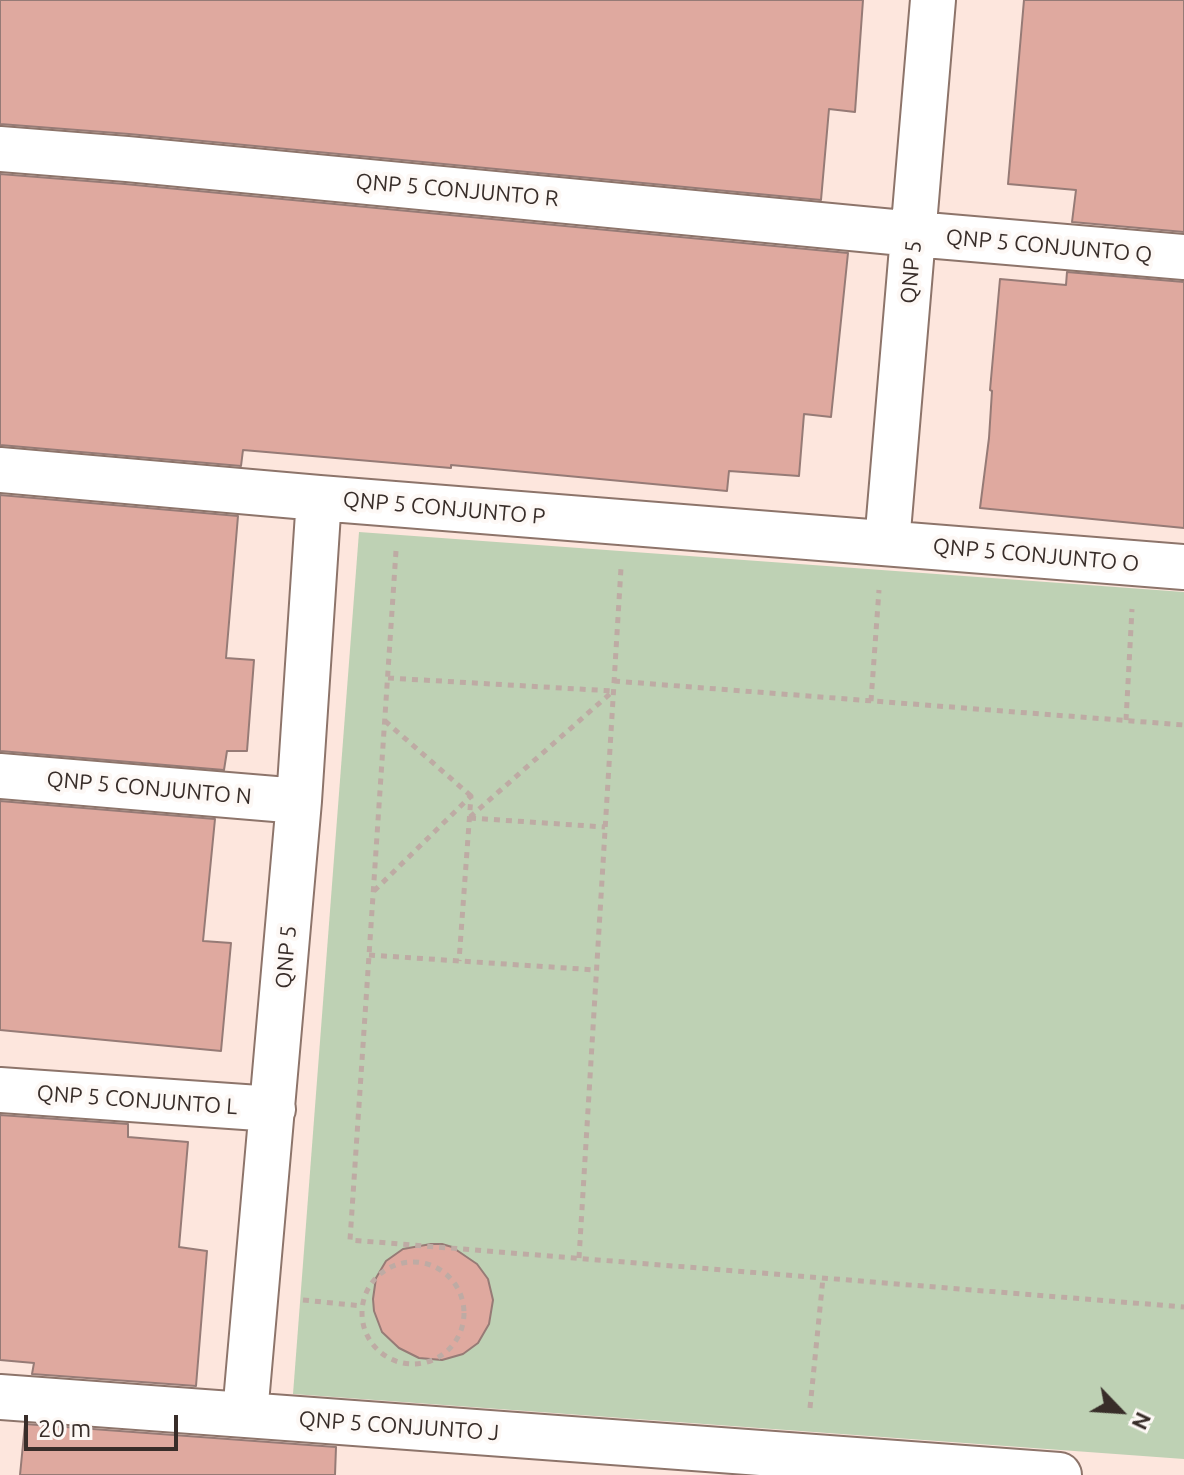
<!DOCTYPE html>
<style>
body{margin:0}
#map{position:relative;width:1184px;height:1475px;overflow:hidden;background:#fde6dd;font-family:Ubuntu,sans-serif}
canvas{display:block}
.north{position:absolute;left:1080px;top:1371px;width:80px;height:80px;-webkit-text-stroke:6px #fdf8f5;paint-order:stroke;rotate:115deg;font-size:22px;font-weight:700;line-height:32px;text-align:center;color:#382d29}
.north::after{content:'';display:block;margin:auto;width:28px;height:36px;background:#382d29;clip-path:polygon(50% 0,100% 100%,50% 72%,0 100%)}
.scale{position:absolute;left:24px;top:1415px;width:154px;height:36px;box-sizing:border-box;border:4px solid #382d29;border-top:0;padding-left:10px;font-size:24px;line-height:28px;white-space:nowrap;color:#382d29;-webkit-text-stroke:6px #fdf8f5;paint-order:stroke}
</style>
<div id="map">
<canvas width="1184" height="1475"></canvas>
<div class="north">N</div>
<div class="scale">20 m</div>
</div>
<script>
const context = document.querySelector('canvas').getContext('2d');
context.lineJoin = 'round';
function paint(path, color) {
  context.fillStyle = color;
  context.fill(path, 'evenodd');
}
function poly(rows) {
  const path = new Path2D();
  for (const r of rows) {
    if (r.length === 3) {
      path.moveTo(r[0] + r[2], r[1]);
      path.arc(r[0], r[1], r[2], 0, 2 * Math.PI);
      continue;
    }
    path.moveTo(r[0], r[1]);
    for (let i = 2; i < r.length; i += 2) path.lineTo(r[i], r[i + 1]);
  }
  return path;
}
function trace(path, color, width, dash) {
  context.strokeStyle = color;
  context.lineWidth = width;
  context.lineCap = dash ? 'butt' : 'round';
  context.setLineDash(dash || []);
  context.stroke(path);
}
function label(font, color, halo, rows, align = 'center') {
  context.font = font + ' Ubuntu,sans-serif';
  context.lineWidth = 8;
  context.setLineDash([]);
  context.textBaseline = 'middle';
  context.strokeStyle = halo;
  context.fillStyle = color;
  for (const [text, x, y, turn = 0] of rows) {
    context.save();
    context.translate(x, y);
    context.rotate((+turn || 0) * Math.PI / 180);
    context.textAlign = isNaN(turn) ? turn : align;
    if (halo) context.strokeText(text, 0, 0);
    context.fillText(text, 0, 0);
    context.restore();
  }
}
const green = poly([
 [359,532,1184,592,1184,1459,293,1394]
]);
const building = poly([
 [0,0,863,0,855,112,829,109,821,200,129,134,0,124,0,0],
 [1024,0,1184,0,1184,232,1072,222,1076,190,1008,184,1024,0],
 [0,174,125,184,848,253,831,417,804,414,799,476,729,471,727,491,451,465,451,468,243,450,241,466,0,445,0,174],
 [1067,272,1184,282,1184,528,980,508,989,438,992,391,990,390,1000,279,1066,285,1067,272],
 [0,495,238,516,226,658,254,660,247,751,227,751,224,770,0,751,0,495],
 [0,801,215,819,203,941,231,943,221,1051,0,1030,0,801],
 [0,1115,128,1124,128,1137,188,1142,179,1247,207,1251,196,1386,32,1374,34,1363,0,1360,0,1115],
 [431,1244,442,1244,452,1247,477,1264,488,1279,493,1300,489,1324,478,1343,463,1354,442,1360,419,1358,399,1348,382,1332,374,1311,373,1299,376,1278,386,1261,403,1249,431,1244],
 [25,1424,336,1447,335,1475,20,1475,25,1424]
]);
const path = poly([
 [396,551,350,1240,1184,1307],
 [388,678,613,691],
 [614,681,1184,725],
 [871,701,879,590],
 [1126,720,1132,609],
 [385,721,471,796],
 [470,817,612,692],
 [470,818,605,827],
 [374,891,471,796,459,961],
 [369,955,596,970],
 [579,1258,621,568],
 [413,1313,51],
 [303,1300,362,1306],
 [810,1408,823,1278]
]);
const minor = poly([
 [0,149,127,159,914,234,1184,257],
 [0,470,319,498,1184,567],
 [887,543,933,0],
 [0,776,299,801],
 [0,1090,273,1109],
 [0,1397,1059,1475],
 [245,1414,299,801,319,498]
]);
const streetNames = [
 ["QNP 5 CONJUNTO R",457,190,5],
 ["QNP 5 CONJUNTO Q",1049,246,5],
 ["QNP 5",911,272,-85],
 ["QNP 5 CONJUNTO P",444,508,5],
 ["QNP 5 CONJUNTO O",1036,555,5],
 ["QNP 5 CONJUNTO N",149,788,5],
 ["QNP 5",286,957,-85],
 ["QNP 5 CONJUNTO L",137,1100,4],
 ["QNP 5 CONJUNTO J",399,1426,4]
];
paint(green, '#bed1b4');
paint(building, '#dfa99f');
trace(building, '#967b76', 2);
trace(minor, '#8d746a', 48);
trace(path, '#beaba4', 5, [6, 6]);
trace(minor, '#fff', 44);
label('22px', '#382d29', '#fdf8f5', streetNames);
</script>
